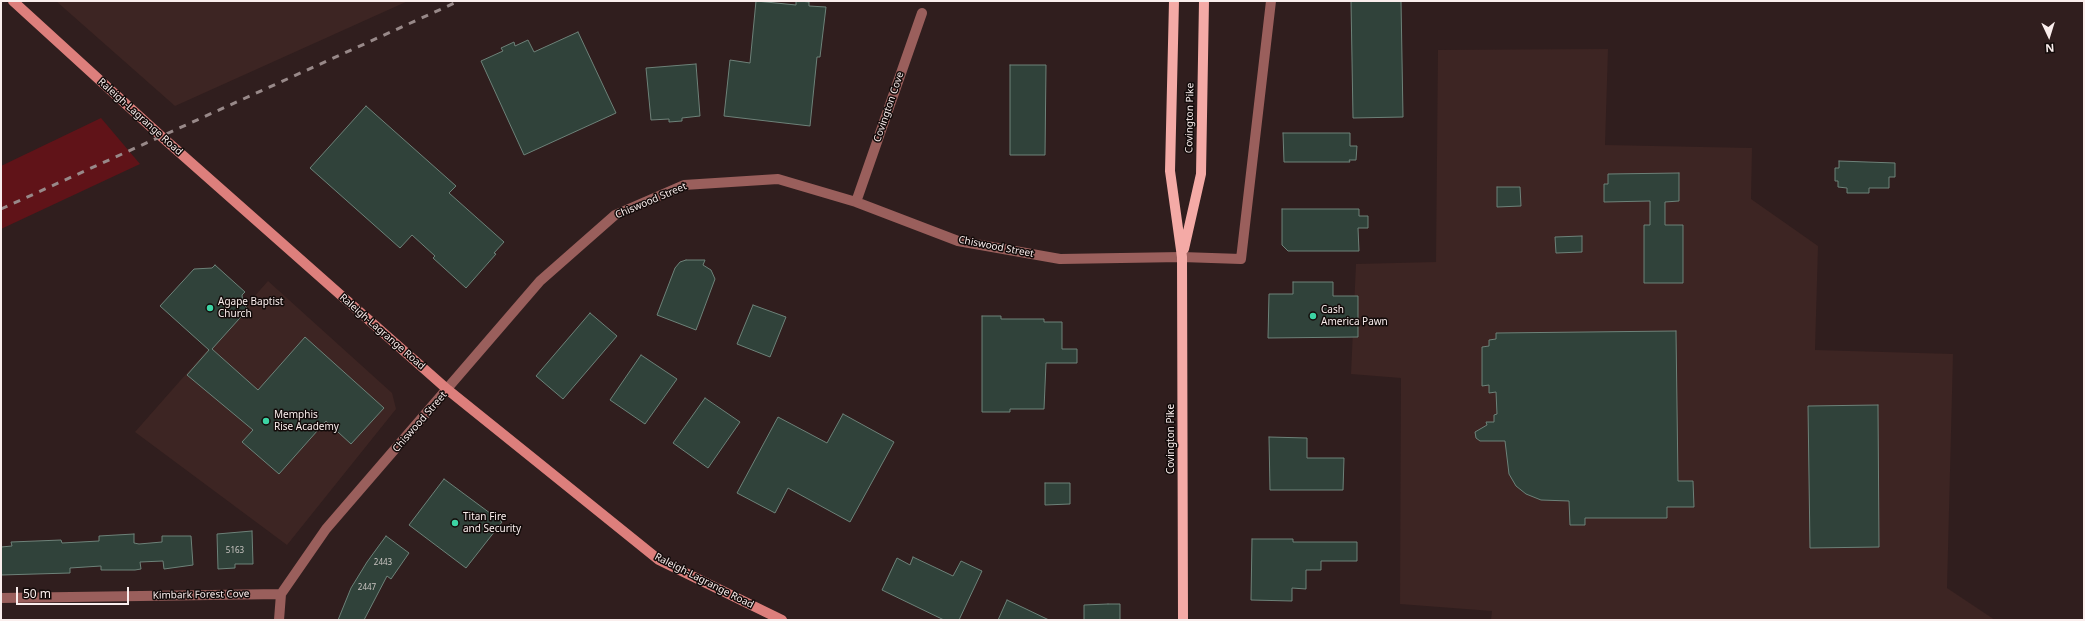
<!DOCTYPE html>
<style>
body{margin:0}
#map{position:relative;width:2085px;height:621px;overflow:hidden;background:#301e1e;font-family:"Noto Sans",sans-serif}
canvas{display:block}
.frame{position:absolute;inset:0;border:2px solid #faeeed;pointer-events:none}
.north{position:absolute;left:2029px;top:16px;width:40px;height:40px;-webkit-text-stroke:3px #130b0a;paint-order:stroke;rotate:176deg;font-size:11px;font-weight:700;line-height:16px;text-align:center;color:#faeeed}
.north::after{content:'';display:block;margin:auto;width:14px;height:18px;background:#faeeed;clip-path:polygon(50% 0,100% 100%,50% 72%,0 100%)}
.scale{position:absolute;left:16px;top:587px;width:113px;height:18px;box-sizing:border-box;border:2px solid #faeeed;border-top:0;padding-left:5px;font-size:12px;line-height:14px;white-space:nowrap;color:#faeeed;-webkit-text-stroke:3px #130b0a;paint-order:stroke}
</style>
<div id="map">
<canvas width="2085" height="621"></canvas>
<div class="frame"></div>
<div class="north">N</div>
<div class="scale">50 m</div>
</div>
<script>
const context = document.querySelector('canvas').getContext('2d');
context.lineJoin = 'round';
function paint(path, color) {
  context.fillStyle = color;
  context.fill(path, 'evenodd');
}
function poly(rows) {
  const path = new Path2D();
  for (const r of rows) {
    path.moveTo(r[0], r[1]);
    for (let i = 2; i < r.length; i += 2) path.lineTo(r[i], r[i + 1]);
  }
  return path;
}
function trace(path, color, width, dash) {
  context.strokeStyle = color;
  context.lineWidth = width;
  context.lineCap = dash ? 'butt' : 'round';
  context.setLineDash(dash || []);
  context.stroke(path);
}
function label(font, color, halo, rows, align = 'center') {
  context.font = font + ' "Noto Sans",sans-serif';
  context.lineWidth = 3;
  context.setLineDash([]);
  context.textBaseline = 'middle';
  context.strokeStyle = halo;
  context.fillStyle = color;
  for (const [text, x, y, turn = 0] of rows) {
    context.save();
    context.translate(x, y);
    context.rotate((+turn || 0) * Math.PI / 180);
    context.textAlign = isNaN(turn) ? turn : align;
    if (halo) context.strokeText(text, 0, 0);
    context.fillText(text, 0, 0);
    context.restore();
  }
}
const built = poly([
 [56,1,408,1,175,106],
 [1608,49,1605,145,1752,148,1751,199,1818,246,1815,350,1953,354,1947,588,1995,620,1491,620,1492,611,1400,604,1401,378,1351,374,1356,264,1436,262,1438,50],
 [268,281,392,393,396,409,287,545,135,432]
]);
const green = poly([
 [101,118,140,164,1,229,1,166]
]);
const building = poly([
 [756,1,796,5,796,1,800,1,809,2,809,6,826,7,820,57,817,57,810,126,724,116,730,60,750,63,756,1],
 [1351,1,1401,1,1403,117,1353,118,1351,1],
 [578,32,616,113,524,155,481,61,503,51,501,48,514,42,515,46,528,40,534,52,578,32],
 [696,64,700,116,682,118,682,121,669,122,669,119,651,120,646,68,696,64],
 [1010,65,1046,65,1045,155,1010,155,1010,65],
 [366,106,456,186,449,193,504,242,494,253,496,254,466,288,433,258,435,256,412,235,400,248,310,168,366,106],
 [1283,133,1350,133,1350,146,1357,146,1356,160,1349,160,1350,162,1284,162,1283,133],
 [1839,161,1895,163,1895,177,1889,177,1889,188,1869,188,1869,193,1847,193,1847,188,1838,187,1838,181,1835,181,1835,168,1839,168,1839,161],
 [1679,173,1679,201,1665,202,1665,225,1683,225,1683,283,1644,283,1644,225,1650,225,1650,201,1604,202,1604,184,1608,184,1608,174,1679,173],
 [1497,187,1520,187,1521,206,1497,207,1497,187],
 [1282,209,1359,209,1359,216,1368,216,1368,228,1358,228,1359,251,1288,251,1282,245,1282,209],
 [1582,236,1582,252,1556,253,1555,237,1582,236],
 [686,260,705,260,703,265,711,270,715,279,696,330,657,315,675,268,680,262,686,260],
 [215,265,245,292,242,295,243,304,248,309,212,349,258,390,305,337,384,408,351,444,326,421,279,474,242,442,253,430,187,375,209,350,160,306,194,269,212,268,215,265],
 [1293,282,1333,282,1333,296,1358,296,1358,337,1268,338,1269,294,1293,294,1293,282],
 [753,305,786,317,770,357,737,344,753,305],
 [590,313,617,336,563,399,536,376,590,313],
 [982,316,1001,316,1001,319,1044,319,1044,322,1062,322,1062,349,1077,349,1077,363,1046,363,1044,409,1010,409,1010,412,982,412,982,316],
 [1676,331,1678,481,1693,481,1694,507,1667,507,1667,518,1585,518,1585,525,1570,525,1569,501,1541,500,1526,494,1516,486,1509,474,1505,441,1480,441,1476,438,1475,432,1487,425,1486,422,1494,422,1494,415,1497,414,1496,392,1489,393,1489,385,1482,386,1482,347,1489,346,1489,340,1496,339,1496,333,1676,331],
 [641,355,677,379,645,424,610,400,641,355],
 [705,398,740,422,708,468,673,443,705,398],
 [1878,405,1879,547,1810,548,1808,406,1878,405],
 [843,414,894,442,850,522,788,488,775,513,737,493,778,417,827,443,843,414],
 [1269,437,1307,438,1307,458,1344,458,1343,490,1270,490,1269,437],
 [444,479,502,522,466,568,409,525,444,479],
 [1045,483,1070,483,1070,504,1045,505,1045,483],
 [252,531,253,564,235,564,235,568,218,569,217,534,252,531],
 [134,534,134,543,139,544,162,542,162,536,191,536,193,565,164,569,163,561,140,562,141,569,135,570,101,570,101,566,70,568,70,573,1,575,1,547,12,546,11,542,61,540,62,543,99,541,99,536,134,534],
 [386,536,409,553,391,579,387,576,364,620,338,620,351,588,367,562,386,536],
 [1252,539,1293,539,1293,542,1357,542,1357,561,1321,561,1321,570,1306,570,1306,589,1292,588,1292,601,1251,600,1252,539],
 [913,557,953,576,961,561,982,571,959,620,944,620,882,590,897,558,910,565,913,557],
 [1007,600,1024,608,1049,620,998,620,1007,600],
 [1108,604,1120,604,1120,620,1084,620,1084,605,1108,604]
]);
const minor = poly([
 [856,202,922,13],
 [1,598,281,594],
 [279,620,281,594,326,529,540,281,615,215,684,185,778,179,856,202,958,241,1060,259,1182,257,1241,259,1271,1]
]);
const secondary = poly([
 [13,1,162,137,448,390,530,456,659,560,782,620]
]);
const primary = poly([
 [1174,1,1170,171,1182,257,1183,620],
 [1184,249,1201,174,1204,1]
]);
const rail = poly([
 [1,209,459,1]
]);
const markers = [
 [210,308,4,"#3cd4a4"],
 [1313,316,4,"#3cd4a4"],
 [266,421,4,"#3cd4a4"],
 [455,523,4,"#3cd4a4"]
];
const numberNames = [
 ["5163",235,551],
 ["2443",383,563],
 ["2447",367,588]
];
const streetNames = [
 ["Covington Cove",889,107,-71],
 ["Raleigh-Lagrange Road",140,117,42],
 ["Covington Pike",1190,118,-89],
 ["Chiswood Street",651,201,-23],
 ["Chiswood Street",996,247,11],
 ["Raleigh-Lagrange Road",382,332,41],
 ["Chiswood Street",420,422,-49],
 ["Covington Pike",1171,439,-90],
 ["Raleigh-Lagrange Road",704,581,27],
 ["Kimbark Forest Cove",201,595,-1]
];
const poiNames = [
 ["Agape Baptist",218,302],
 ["Church",218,314],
 ["Cash",1321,310],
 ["America Pawn",1321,322],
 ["Memphis",274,415],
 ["Rise Academy",274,427],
 ["Titan Fire",463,517],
 ["and Security",463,529]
];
paint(built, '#3d2523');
paint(green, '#601318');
paint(building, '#30423a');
trace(building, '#6d8279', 1);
trace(minor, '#9a5f5c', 10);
trace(secondary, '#dd7f7c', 10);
trace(primary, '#f4aaa6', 10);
trace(rail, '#988989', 3, [7, 7]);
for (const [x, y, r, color] of markers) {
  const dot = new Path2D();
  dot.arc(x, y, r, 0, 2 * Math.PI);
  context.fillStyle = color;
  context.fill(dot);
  trace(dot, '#130b0a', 1.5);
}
label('8px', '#c8c3c0', null, numberNames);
label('10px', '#faeeed', '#130b0a', streetNames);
label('10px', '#faeeed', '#130b0a', poiNames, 'left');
</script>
